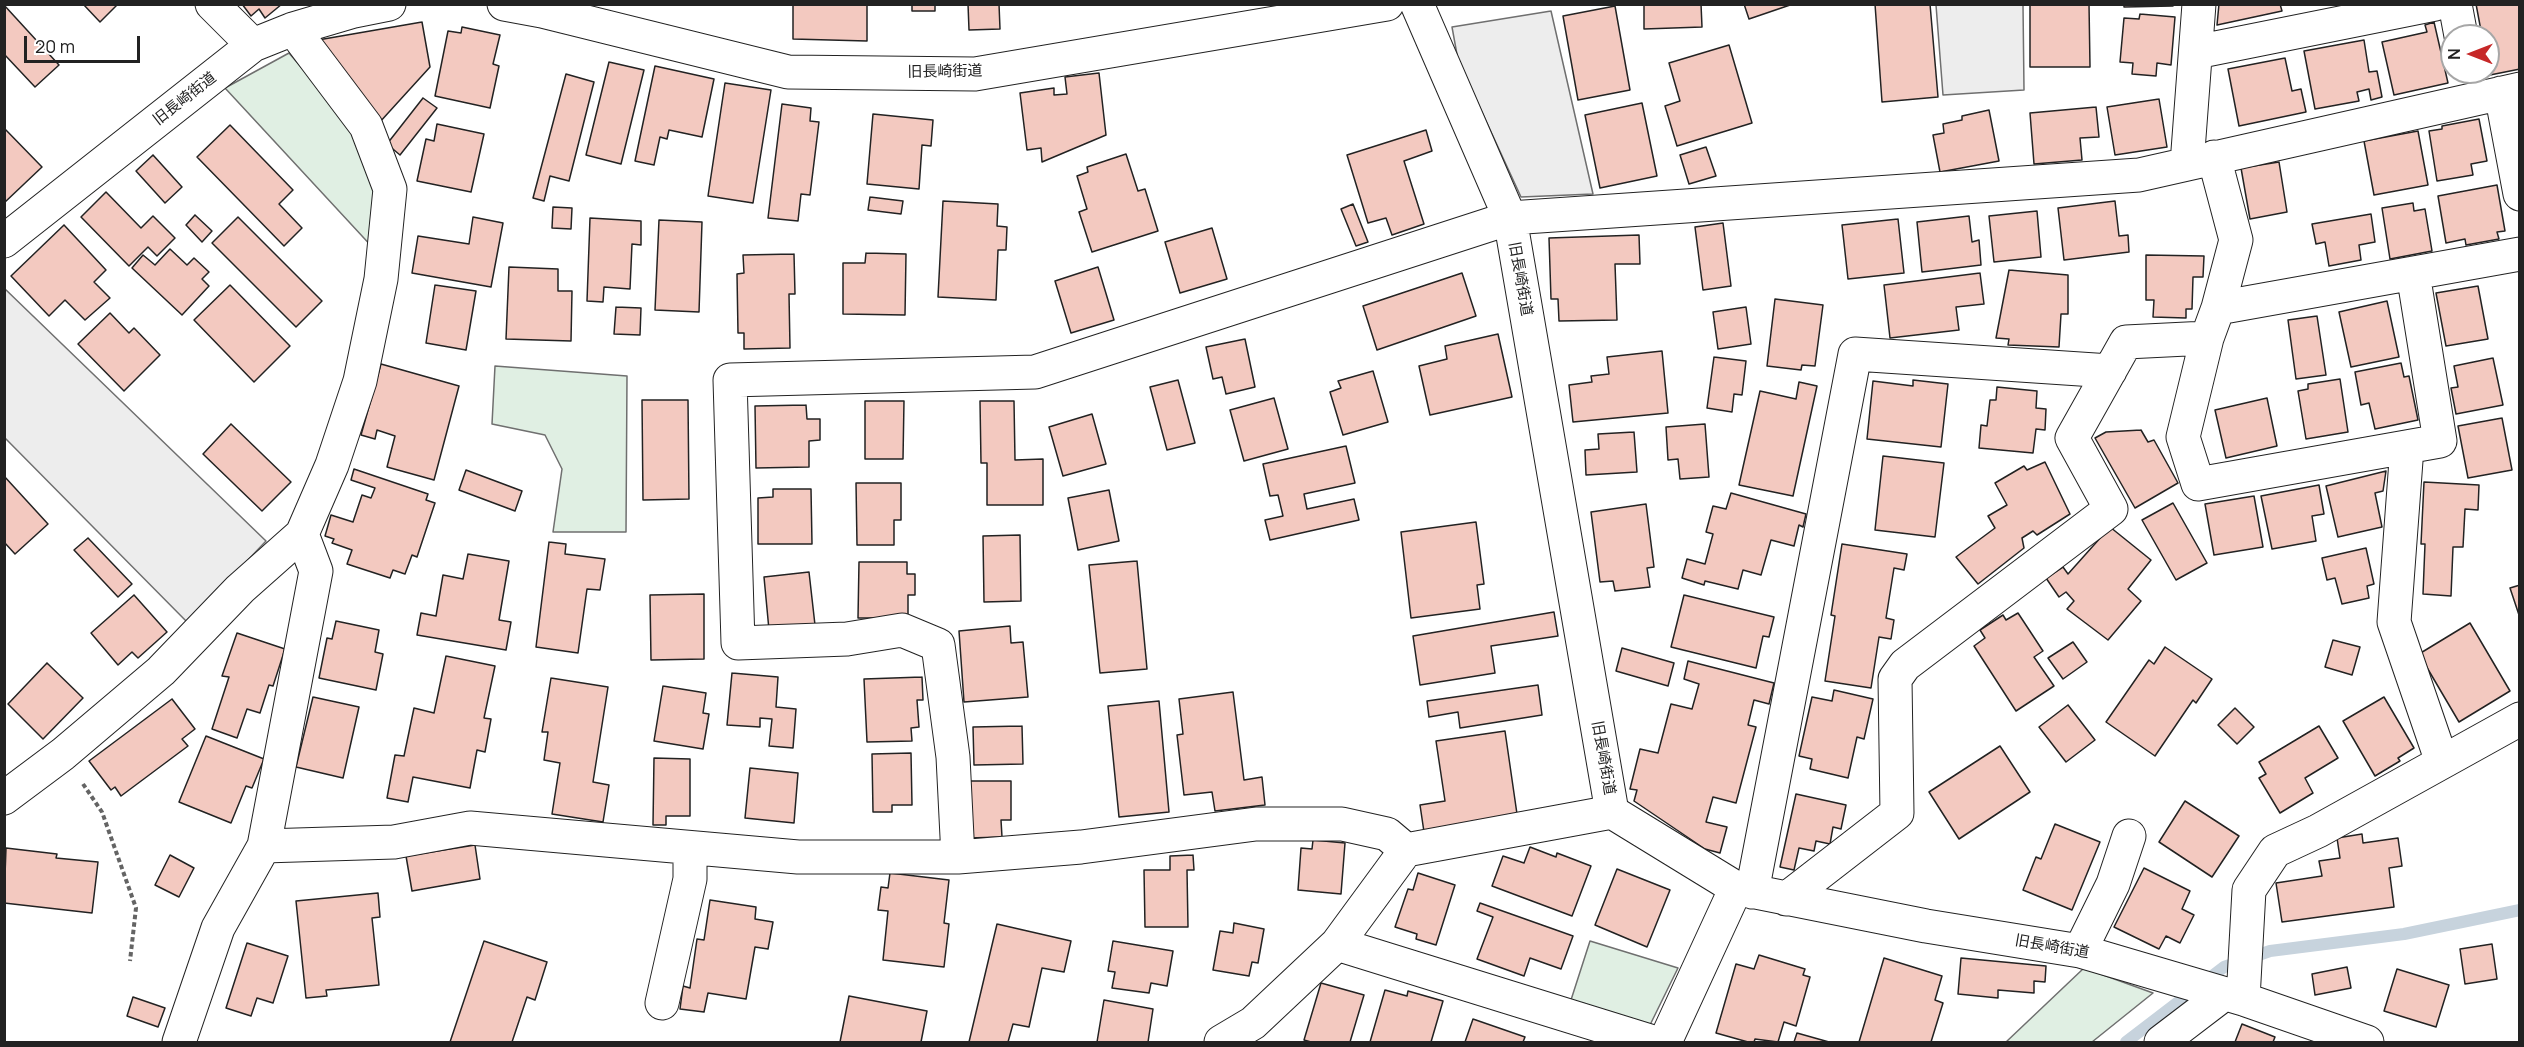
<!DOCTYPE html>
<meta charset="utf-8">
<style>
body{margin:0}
#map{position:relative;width:2524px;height:1047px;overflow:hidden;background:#fff;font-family:Manrope,sans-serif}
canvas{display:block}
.frame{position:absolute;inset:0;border:6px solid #222;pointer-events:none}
.north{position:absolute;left:2440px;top:24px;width:60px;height:60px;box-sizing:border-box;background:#fff;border:2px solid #a7a7a7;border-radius:50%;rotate:270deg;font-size:16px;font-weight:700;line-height:24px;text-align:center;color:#222}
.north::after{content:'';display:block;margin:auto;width:21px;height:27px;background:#c62828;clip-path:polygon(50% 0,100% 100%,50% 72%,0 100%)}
.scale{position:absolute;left:24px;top:36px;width:116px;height:27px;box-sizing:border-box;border:3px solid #222;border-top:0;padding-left:8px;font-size:18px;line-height:21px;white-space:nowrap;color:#222;-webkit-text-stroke:4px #fff;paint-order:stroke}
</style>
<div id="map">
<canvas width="2524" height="1047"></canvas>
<div class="frame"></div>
<div class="north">N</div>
<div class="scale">20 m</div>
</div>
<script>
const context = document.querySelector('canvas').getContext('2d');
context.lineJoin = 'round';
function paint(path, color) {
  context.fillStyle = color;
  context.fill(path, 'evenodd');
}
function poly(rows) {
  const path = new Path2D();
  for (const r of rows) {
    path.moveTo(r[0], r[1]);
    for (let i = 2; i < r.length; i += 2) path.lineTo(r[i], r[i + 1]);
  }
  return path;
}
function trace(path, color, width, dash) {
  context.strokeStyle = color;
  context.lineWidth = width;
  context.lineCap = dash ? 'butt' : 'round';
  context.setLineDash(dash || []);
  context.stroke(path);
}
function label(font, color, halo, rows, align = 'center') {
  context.font = font + ' Manrope,"Noto Sans JP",sans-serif';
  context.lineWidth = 4.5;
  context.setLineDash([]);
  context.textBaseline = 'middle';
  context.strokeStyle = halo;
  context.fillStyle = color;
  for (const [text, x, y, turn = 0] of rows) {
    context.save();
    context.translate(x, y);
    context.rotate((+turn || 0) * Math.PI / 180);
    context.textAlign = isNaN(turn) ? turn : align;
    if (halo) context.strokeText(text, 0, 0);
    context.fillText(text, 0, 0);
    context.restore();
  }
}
const green = poly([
 [289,53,361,137,375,188,375,250,225,88,289,53],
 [495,366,627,376,626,532,553,532,562,469,545,435,492,424,495,366],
 [1590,941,1678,968,1648,1029,1570,1003,1590,941],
 [2084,968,2153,993,2092,1042,2006,1042,2084,968]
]);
const parking = poly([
 [1936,5,2023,5,2024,90,1943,95,1936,5],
 [1551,11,1593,194,1521,197,1458,60,1452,27,1551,11],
 [4,288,266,541,188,623,5,438,4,288]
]);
const stream = poly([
 [2126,1042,2224,967,2270,951,2404,934,2520,910]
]);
const building = poly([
 [83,4,118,4,100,22,83,4],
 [242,4,282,4,265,18,259,9,251,16,242,4],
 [793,4,867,4,867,41,793,39,793,4],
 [912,4,935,4,935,11,912,11,912,4],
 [968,4,999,4,1000,29,969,30,968,4],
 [1644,4,1701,4,1702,27,1644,29,1644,4],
 [1744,4,1793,4,1749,19,1744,4],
 [1875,4,1930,4,1938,97,1882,102,1875,4],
 [2030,4,2089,4,2090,67,2030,67,2030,4],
 [2124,4,2173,4,2173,6,2124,7,2124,4],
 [2219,4,2280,4,2282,11,2217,25,2219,4],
 [2476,4,2520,4,2520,69,2490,75,2488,36,2482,36,2476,4],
 [4,5,59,65,35,87,4,54,4,5],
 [1615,6,1630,90,1578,100,1563,16,1615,6],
 [2140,14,2175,17,2171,65,2157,63,2156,76,2132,74,2133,63,2120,62,2124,18,2139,19,2140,14],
 [422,22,430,67,379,123,318,40,422,22],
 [2434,22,2448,83,2394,95,2382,42,2427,32,2425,25,2434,22],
 [462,27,500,35,493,64,499,66,490,108,435,96,448,31,461,33,462,27],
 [2364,40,2369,72,2377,71,2382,97,2371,100,2369,89,2357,92,2359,101,2315,109,2304,51,2364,40],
 [1729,45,1752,123,1677,146,1665,106,1680,101,1669,63,1729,45],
 [2285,58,2292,91,2301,89,2306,112,2239,126,2228,69,2285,58],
 [609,62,644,70,621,164,586,155,609,62],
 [655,66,714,79,702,137,669,130,667,139,660,137,654,165,635,161,655,66],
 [1099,73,1106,135,1042,162,1041,148,1027,150,1020,93,1054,88,1054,95,1067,94,1065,77,1099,73],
 [566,74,594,82,569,181,550,176,544,201,533,198,566,74],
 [725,83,771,90,753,203,708,196,725,83],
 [423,98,437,108,400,155,387,144,423,98],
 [2159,99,2167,147,2115,155,2107,107,2159,99],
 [1642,103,1657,176,1600,188,1585,115,1642,103],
 [782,104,811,108,810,121,819,122,810,195,801,194,798,221,768,218,782,104],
 [2096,107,2099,137,2080,138,2082,160,2034,164,2030,113,2096,107],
 [1989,110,1999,161,1940,172,1933,135,1944,133,1943,124,1962,120,1962,116,1989,110],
 [873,114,933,120,931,146,922,145,919,189,867,184,873,114],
 [2479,119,2487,161,2471,164,2473,175,2437,181,2429,131,2442,129,2442,126,2479,119],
 [437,124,484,134,471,192,417,181,426,139,434,141,437,124],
 [230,125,293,190,279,204,302,228,284,246,197,157,230,125],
 [4,128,42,167,4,203,4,128],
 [1426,130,1432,151,1404,161,1424,224,1392,235,1386,218,1368,223,1347,155,1426,130],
 [2418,131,2428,185,2374,195,2364,141,2418,131],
 [1706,147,1716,176,1689,184,1680,155,1706,147],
 [1126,154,1138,191,1145,189,1158,231,1092,252,1079,212,1087,209,1077,176,1088,172,1087,167,1126,154],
 [153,155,182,187,165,203,136,171,153,155],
 [2279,162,2287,212,2250,219,2241,168,2279,162],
 [2497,185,2505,231,2497,232,2499,239,2466,245,2465,239,2446,243,2438,196,2497,185],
 [106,192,141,228,153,216,175,238,157,256,148,247,129,266,81,217,106,192],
 [870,197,903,201,901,214,868,210,870,197],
 [943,201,998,204,997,226,1007,227,1006,250,998,250,996,300,938,297,943,201],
 [2115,201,2119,236,2128,235,2129,252,2064,260,2058,208,2115,201],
 [2413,203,2414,211,2425,209,2432,251,2390,259,2382,208,2413,203],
 [1353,204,1368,242,1356,246,1341,209,1353,204],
 [553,207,572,208,571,229,552,228,553,207],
 [2037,211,2041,257,1994,262,1989,216,2037,211],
 [2371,214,2375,242,2359,245,2361,260,2329,266,2325,242,2316,244,2312,224,2371,214],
 [195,215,212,231,202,242,186,225,195,215],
 [1969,216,1972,242,1979,240,1981,265,1922,272,1917,222,1969,216],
 [238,217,322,301,296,327,212,243,238,217],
 [473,217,503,223,491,287,412,273,418,236,469,244,473,217],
 [590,218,641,221,641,245,632,244,630,289,604,287,603,302,587,301,590,218],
 [1898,219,1904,273,1848,279,1842,225,1898,219],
 [659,220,702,222,699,312,655,310,659,220],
 [1723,223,1731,286,1703,290,1695,227,1723,223],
 [64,225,106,270,94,282,110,298,85,320,65,300,49,316,11,276,64,225],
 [1212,228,1227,279,1180,293,1165,242,1212,228],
 [1639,235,1640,264,1615,264,1617,320,1559,321,1558,299,1551,299,1549,238,1639,235],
 [170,249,187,265,194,258,209,272,202,279,209,286,182,315,132,268,143,255,155,265,170,249],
 [866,253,906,254,905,315,843,314,843,263,865,263,866,253],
 [794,254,795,294,789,294,790,348,744,349,744,333,738,333,737,274,744,273,743,255,794,254],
 [2146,255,2204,256,2203,277,2193,277,2192,309,2186,309,2186,318,2153,317,2154,300,2146,300,2146,255],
 [509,267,558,269,558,291,572,291,571,341,506,339,509,267],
 [1098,267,1114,320,1071,333,1055,281,1098,267],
 [2009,270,2068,275,2068,314,2061,314,2059,347,2008,345,2009,339,1996,338,2009,270],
 [1462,273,1476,316,1377,350,1363,306,1462,273],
 [1980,273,1984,304,1956,307,1959,330,1890,338,1884,285,1980,273],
 [230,285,290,346,254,382,194,320,230,285],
 [435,285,476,291,466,350,426,343,435,285],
 [2478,286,2488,339,2446,346,2436,293,2478,286],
 [1775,299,1823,305,1815,366,1802,365,1801,370,1767,366,1775,299],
 [2387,301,2399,357,2351,367,2339,312,2387,301],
 [616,307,641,308,640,335,614,334,616,307],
 [1746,307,1751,344,1718,349,1713,312,1746,307],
 [110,313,129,333,134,328,160,355,124,391,78,344,110,313],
 [2317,316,2326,375,2296,379,2288,320,2317,316],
 [1498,334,1512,397,1430,415,1419,366,1447,359,1445,346,1498,334],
 [1245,339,1255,387,1226,394,1222,377,1213,379,1206,347,1245,339],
 [1662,351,1668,413,1573,422,1569,385,1592,382,1591,376,1609,374,1607,357,1662,351],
 [1714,357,1746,361,1742,395,1734,394,1732,412,1707,408,1714,357],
 [2493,358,2503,405,2456,414,2451,388,2458,387,2454,366,2493,358],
 [2401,363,2404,377,2409,376,2418,420,2375,429,2369,403,2361,405,2355,372,2401,363],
 [381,364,459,386,434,480,387,467,395,436,377,430,375,439,361,435,381,364],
 [1373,371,1388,422,1343,435,1330,392,1341,388,1338,381,1373,371],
 [2340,379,2348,432,2306,439,2298,391,2308,389,2308,384,2340,379],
 [1178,380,1195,443,1167,450,1150,387,1178,380],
 [1913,380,1948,384,1941,447,1867,439,1873,381,1913,386,1913,380],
 [1799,382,1817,386,1793,496,1739,485,1760,391,1796,399,1799,382],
 [1997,387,2037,391,2036,408,2046,409,2045,430,2036,429,2033,453,1979,448,1981,425,1987,426,1990,400,1996,400,1997,387],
 [1274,398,1288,449,1244,461,1230,410,1274,398],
 [2267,398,2277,446,2226,458,2215,410,2267,398],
 [642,400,688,400,689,499,643,500,642,400],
 [865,401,904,401,903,459,865,459,865,401],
 [980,401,1014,401,1015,460,1043,459,1043,505,987,505,987,463,981,463,980,401],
 [806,405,807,419,820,419,820,440,809,441,809,467,756,468,755,406,806,405],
 [1092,414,1106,464,1063,476,1049,427,1092,414],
 [2502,418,2512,470,2468,478,2458,426,2502,418],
 [231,424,291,482,262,511,203,454,231,424],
 [1705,424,1709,477,1680,479,1678,459,1668,460,1666,427,1705,424],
 [2141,430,2148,442,2154,440,2178,483,2135,508,2095,438,2106,432,2141,430],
 [1634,432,1637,472,1586,475,1585,450,1599,449,1598,434,1634,432],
 [1346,446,1355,483,1304,494,1307,509,1354,499,1359,520,1270,540,1265,520,1283,516,1278,495,1270,496,1263,464,1346,446],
 [1883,456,1944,463,1935,537,1875,530,1883,456],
 [2045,462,2070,514,2037,535,2033,531,2022,538,2024,548,1978,584,1956,557,1995,528,1988,516,2007,505,1995,483,2024,466,2027,470,2045,462],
 [354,469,428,494,426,500,435,503,417,557,412,555,405,574,393,570,390,578,347,564,352,550,332,543,334,539,325,536,331,515,353,522,362,495,371,498,375,488,351,480,354,469],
 [466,470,522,491,515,511,459,490,466,470],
 [2386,471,2383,491,2375,493,2382,527,2338,537,2326,486,2386,471],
 [4,476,48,524,15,554,4,542,4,476],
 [2424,482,2479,485,2478,510,2465,509,2463,547,2453,547,2451,596,2423,594,2425,544,2421,544,2424,482],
 [856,483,901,483,901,520,894,520,894,545,857,545,856,483],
 [2319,485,2324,514,2312,516,2316,541,2272,549,2261,496,2319,485],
 [773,489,811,489,812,544,758,544,758,498,773,497,773,489],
 [1109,490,1119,541,1078,550,1068,498,1109,490],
 [1731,493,1806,514,1803,527,1799,525,1794,546,1771,540,1761,575,1743,570,1738,589,1705,581,1704,585,1682,578,1687,559,1705,564,1713,534,1706,532,1713,506,1726,509,1731,493],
 [2254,496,2263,547,2214,555,2205,504,2254,496],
 [2173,503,2207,563,2176,580,2142,520,2173,503],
 [1646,504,1654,567,1647,568,1650,587,1615,591,1613,581,1600,582,1591,512,1646,504],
 [1476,522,1484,584,1477,585,1480,609,1411,618,1401,532,1476,522],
 [2110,527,2151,560,2128,589,2141,601,2108,640,2067,609,2074,601,2066,592,2059,597,2046,578,2063,567,2068,574,2110,527],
 [1020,535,1021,601,984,602,983,536,1020,535],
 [88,538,132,584,118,597,74,550,88,538],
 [549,542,566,544,565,554,605,559,600,590,587,589,578,653,536,647,549,542],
 [1842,544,1907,554,1904,570,1894,568,1886,618,1894,620,1891,639,1879,637,1871,688,1825,681,1835,616,1831,615,1842,544],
 [2366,548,2374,584,2367,586,2369,598,2342,604,2335,578,2327,580,2322,558,2366,548],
 [468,554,509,561,499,620,511,622,506,650,417,635,421,613,436,616,443,575,463,579,468,554],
 [1137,561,1147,669,1100,673,1089,565,1137,561],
 [859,562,907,562,907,574,915,574,915,595,908,595,908,618,858,618,859,562],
 [809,572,815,625,769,630,764,577,809,572],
 [2520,585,2520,618,2510,588,2520,585],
 [704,594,704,659,651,660,650,595,704,594],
 [134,595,167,632,138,658,132,652,118,665,91,633,134,595],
 [1684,595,1774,617,1769,637,1763,636,1756,668,1671,647,1684,595],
 [1554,612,1558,636,1491,646,1495,673,1420,685,1413,636,1554,612],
 [2018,613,2043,651,2034,657,2054,686,2016,711,1974,646,1985,638,1980,630,2003,615,2006,620,2018,613],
 [336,621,379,630,375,652,383,654,376,690,319,678,327,638,332,639,336,621],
 [2470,623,2510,691,2459,722,2419,654,2470,623],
 [1010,626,1011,643,1023,642,1028,697,964,702,959,631,1010,626],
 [237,633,285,649,273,686,269,685,260,713,247,709,237,738,212,729,229,677,222,676,237,633],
 [2333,640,2360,647,2352,675,2325,667,2333,640],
 [2073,642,2087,662,2063,679,2048,658,2073,642],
 [2165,647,2212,679,2196,703,2193,700,2155,756,2106,722,2149,660,2154,664,2165,647],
 [1622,648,1674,663,1668,686,1616,671,1622,648],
 [446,656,495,666,484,718,491,719,485,752,477,750,470,788,413,777,408,802,387,798,395,755,404,756,414,708,434,713,446,656],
 [1688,661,1774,683,1769,704,1754,700,1748,725,1756,727,1736,803,1713,797,1706,822,1727,827,1720,853,1705,849,1634,801,1637,790,1630,789,1640,749,1658,753,1671,704,1692,709,1699,684,1684,679,1688,661],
 [47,663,83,698,43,739,8,704,47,663],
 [732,673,778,677,776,707,796,709,793,748,769,746,772,719,760,718,760,727,727,725,732,673],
 [922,677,923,700,917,700,919,727,911,728,912,741,867,742,864,679,922,677],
 [551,678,608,687,593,782,609,785,603,822,552,814,560,763,544,760,548,732,542,732,551,678],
 [1538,685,1542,715,1460,728,1458,712,1429,717,1427,701,1538,685],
 [663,686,706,693,703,713,709,714,703,749,654,741,663,686],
 [1834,690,1873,699,1864,739,1857,737,1848,778,1810,769,1812,759,1799,756,1812,697,1832,701,1834,690],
 [1233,692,1244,780,1262,777,1265,805,1215,811,1212,792,1184,795,1177,735,1183,734,1179,699,1233,692],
 [313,697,359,707,343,778,296,767,313,697],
 [2384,697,2414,748,2398,758,2400,761,2375,776,2343,721,2384,697],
 [172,699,195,729,182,739,188,746,121,796,115,787,111,790,89,761,172,699],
 [1159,701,1169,812,1119,817,1108,706,1159,701],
 [2068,705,2095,740,2066,762,2039,727,2068,705],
 [2235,708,2254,727,2237,744,2218,725,2235,708],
 [1022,726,1023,764,974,765,973,727,1022,726],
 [2319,726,2338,758,2305,778,2313,793,2280,813,2259,778,2266,774,2259,762,2319,726],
 [1505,731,1517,814,1424,832,1420,805,1445,801,1436,741,1505,731],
 [206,736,264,759,252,788,246,786,231,823,179,802,206,736],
 [2000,746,2030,792,1959,839,1929,792,2000,746],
 [911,753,912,805,892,805,892,812,873,812,872,754,911,753],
 [654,758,690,759,690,816,666,816,666,825,653,825,654,758],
 [750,768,798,773,794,823,745,818,750,768],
 [969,781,1011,781,1011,820,1001,820,1002,837,969,838,969,781],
 [1796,794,1846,805,1841,829,1833,827,1830,844,1816,841,1814,851,1799,848,1794,870,1780,867,1796,794],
 [2185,801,2239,836,2212,877,2159,842,2185,801],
 [2055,824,2100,842,2072,910,2023,890,2036,857,2041,859,2055,824],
 [2362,834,2363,843,2398,838,2402,866,2389,868,2394,907,2282,922,2276,883,2322,876,2319,861,2340,858,2337,838,2362,834],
 [1313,840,1345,843,1341,894,1298,890,1301,848,1312,849,1313,840],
 [475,845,480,879,412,891,406,856,475,845],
 [1530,847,1556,857,1557,853,1591,866,1572,916,1492,886,1503,856,1524,863,1530,847],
 [6,848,57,854,56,858,98,862,92,913,4,903,6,848],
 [170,855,194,868,179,897,155,885,170,855],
 [1193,855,1194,870,1187,870,1188,927,1145,927,1144,870,1170,870,1170,856,1193,855],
 [2144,868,2190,891,2182,909,2194,915,2180,943,2166,936,2159,949,2114,927,2144,868],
 [1617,869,1670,890,1647,947,1595,925,1617,869],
 [890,873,949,880,944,923,949,924,944,967,883,960,888,911,878,910,881,887,888,888,890,873],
 [1418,873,1455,885,1436,945,1416,939,1417,934,1395,927,1408,889,1413,890,1418,873],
 [378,893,380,917,372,918,379,985,326,990,327,996,306,998,296,901,378,893],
 [710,900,756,907,755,919,773,922,768,949,755,947,746,999,708,993,704,1012,680,1009,683,986,690,988,697,939,704,940,710,900],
 [1480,903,1573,936,1561,969,1530,958,1524,976,1477,959,1493,917,1477,911,1480,903],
 [1234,923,1264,929,1258,963,1252,962,1249,976,1213,970,1220,931,1233,933,1234,923],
 [997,924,1071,941,1064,972,1042,968,1029,1027,1013,1024,1008,1042,969,1042,997,924],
 [484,941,547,962,535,1000,527,997,512,1042,450,1042,484,941],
 [1113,941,1173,951,1167,986,1151,983,1149,993,1112,988,1115,972,1108,971,1113,941],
 [247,943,288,956,273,1003,257,998,251,1016,226,1008,247,943],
 [2492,944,2497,979,2465,984,2460,949,2492,944],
 [1759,955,1805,969,1803,975,1810,977,1796,1026,1784,1022,1778,1042,1755,1039,1754,1042,1748,1042,1716,1033,1736,964,1754,969,1759,955],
 [1884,958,1942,976,1935,1000,1943,1003,1931,1042,1859,1042,1884,958],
 [1961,958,2046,966,2045,982,2034,981,2034,993,1998,990,1998,998,1958,994,1961,958],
 [2347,967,2351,988,2315,995,2312,974,2347,967],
 [2397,969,2449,985,2436,1027,2384,1011,2397,969],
 [1321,983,1364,995,1350,1042,1311,1042,1304,1040,1321,983],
 [1385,990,1407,996,1408,991,1443,1001,1431,1042,1370,1042,1385,990],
 [849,996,927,1011,921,1042,840,1042,849,996],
 [133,997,165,1008,158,1027,127,1016,133,997],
 [1104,1000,1153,1009,1148,1042,1097,1042,1104,1000],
 [1473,1019,1525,1037,1523,1042,1465,1042,1473,1019],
 [2242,1024,2275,1037,2273,1042,2235,1042,2242,1024],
 [1797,1033,1829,1042,1794,1042,1797,1033]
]);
const path = poly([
 [83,784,102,812,136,908,130,961]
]);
const minor = poly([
 [212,4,253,45],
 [504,4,542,11,788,72,975,74,1387,4],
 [1417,4,1510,218,1612,812,1736,888,1926,926,2080,951,2243,999,2367,1042],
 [2455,4,2461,36],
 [2196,52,2435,4],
 [2501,93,2520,194],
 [2214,157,2236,240,2218,308,2207,338,2183,437,2198,484,2440,441,2413,273],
 [2187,164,2199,4],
 [4,241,253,45,293,29,354,11,389,4],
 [2218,308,2520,254],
 [2407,447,2394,622,2442,762],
 [4,798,63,754,161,671,240,589,302,534],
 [264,846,394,842,470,828,798,857,958,857,1081,847,1256,824,1342,824,1387,834,1406,850,1612,812],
 [958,857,953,757,938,645,902,630,847,639,738,643,730,380,1035,372,1510,218,2139,175,2520,89],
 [1752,892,1855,354,2110,371],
 [1786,899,1897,813,1895,679,1905,665,2111,509,2072,438,2126,342,2207,338],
 [1337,944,1653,1042],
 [2080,951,2113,884,2129,836],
 [2243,999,2249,890,2275,851,2318,831,2520,719],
 [662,1003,690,879,690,849],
 [179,1042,218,928,264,846,316,571,302,534,332,465,360,381,381,279,390,189,366,126,293,29],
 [1221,1042,1253,1023,1337,944,1406,850],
 [1665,1042,1736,888],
 [2161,1042,2224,994]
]);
const streetNames = [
 ["旧長崎街道",945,72,-1],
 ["旧長崎街道",185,99,-38],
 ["旧長崎街道",1520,279,80],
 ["旧長崎街道",1603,758,80],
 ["旧長崎街道",2052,947,10]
];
paint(green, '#e0efe3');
trace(green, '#6f6f6f', 1.5);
paint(parking, '#ededed');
trace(parking, '#6f6f6f', 1.5);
trace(stream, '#c7d3dd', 12);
paint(building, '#f3c9c0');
trace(building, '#222', 1.5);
trace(minor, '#222', 35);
trace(path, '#646464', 4, [4.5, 3]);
trace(minor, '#fff', 33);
label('15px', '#222', '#fff', streetNames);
</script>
